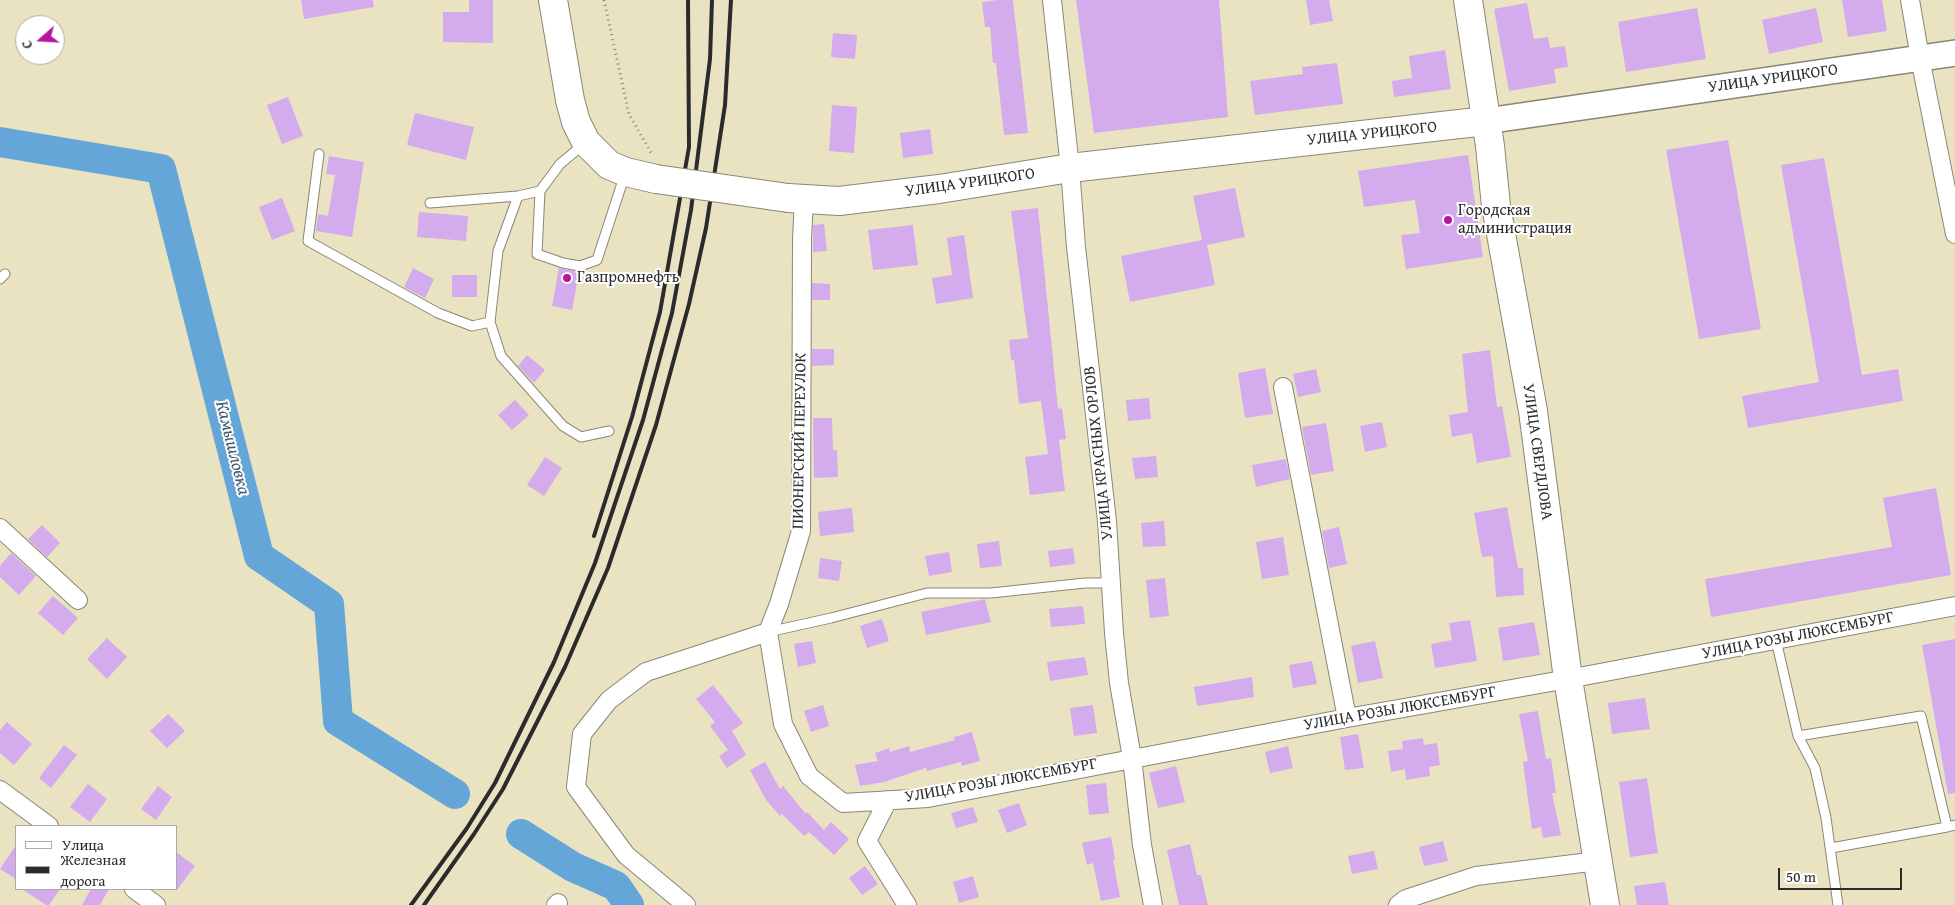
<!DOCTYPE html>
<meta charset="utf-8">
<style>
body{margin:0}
#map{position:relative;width:1955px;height:905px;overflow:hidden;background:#eae3c2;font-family:"Gentium Book Plus",serif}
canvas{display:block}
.legend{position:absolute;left:15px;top:825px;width:162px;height:65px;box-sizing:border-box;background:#fff;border:1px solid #aaa;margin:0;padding:6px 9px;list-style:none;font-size:15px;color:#2b2b2b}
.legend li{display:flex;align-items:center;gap:10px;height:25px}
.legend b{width:25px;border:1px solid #aaa}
.north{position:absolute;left:15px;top:15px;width:50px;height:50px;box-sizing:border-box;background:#fff;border:1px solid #aaa;border-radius:50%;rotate:251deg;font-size:14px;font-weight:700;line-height:20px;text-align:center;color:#2b2b2b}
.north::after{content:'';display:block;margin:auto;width:18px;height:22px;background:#b5179e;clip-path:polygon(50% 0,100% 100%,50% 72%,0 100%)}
.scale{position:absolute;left:1778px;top:868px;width:124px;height:22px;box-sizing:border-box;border:2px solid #2b2b2b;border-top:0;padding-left:6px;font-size:15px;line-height:18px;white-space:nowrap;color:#2b2b2b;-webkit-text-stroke:4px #fff;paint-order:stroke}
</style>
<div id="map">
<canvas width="1955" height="905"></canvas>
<ul class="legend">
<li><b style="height:6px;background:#fff"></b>Улица</li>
<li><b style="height:6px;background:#2b2b2b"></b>Железная дорога</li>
</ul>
<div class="north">С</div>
<div class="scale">50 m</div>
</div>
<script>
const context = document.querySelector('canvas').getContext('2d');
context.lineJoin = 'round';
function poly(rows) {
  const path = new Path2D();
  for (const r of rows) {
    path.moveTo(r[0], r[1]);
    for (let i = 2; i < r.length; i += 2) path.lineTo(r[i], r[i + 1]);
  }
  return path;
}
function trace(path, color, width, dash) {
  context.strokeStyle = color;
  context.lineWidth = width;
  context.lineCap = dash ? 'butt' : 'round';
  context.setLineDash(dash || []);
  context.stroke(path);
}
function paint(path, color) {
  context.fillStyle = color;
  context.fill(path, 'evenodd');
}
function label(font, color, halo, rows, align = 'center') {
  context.font = font + ' "Gentium Book Plus",serif';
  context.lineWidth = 4;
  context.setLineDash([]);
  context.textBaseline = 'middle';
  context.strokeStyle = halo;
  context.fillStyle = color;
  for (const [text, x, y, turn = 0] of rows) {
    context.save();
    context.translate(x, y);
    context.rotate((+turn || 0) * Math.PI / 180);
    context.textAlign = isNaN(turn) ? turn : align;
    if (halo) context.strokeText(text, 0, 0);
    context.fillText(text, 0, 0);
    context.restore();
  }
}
const river = poly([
 [0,142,161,169,259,556,329,604,338,721,455,794],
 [521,834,573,867,616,886,629,905]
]);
const building = poly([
 [301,0,373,0,374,7,304,19],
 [469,0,493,0,493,43,443,42,443,12,469,12],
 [998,0,1013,0,1028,133,1004,135,996,63,993,63,990,27,985,27,982,2],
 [1076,0,1219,0,1228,117,1094,133],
 [1306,0,1329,0,1333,21,1310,25],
 [1842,0,1882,0,1887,31,1848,37],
 [1527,3,1534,39,1548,37,1550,48,1565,46,1568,67,1554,69,1556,83,1509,91,1494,9],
 [1697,8,1706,59,1626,72,1618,22],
 [1816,8,1823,42,1769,54,1762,20],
 [833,33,857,35,855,59,831,57],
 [1445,50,1451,89,1394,97,1392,81,1412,78,1409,56],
 [1337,63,1343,104,1255,115,1250,81,1303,74,1302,67],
 [288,97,303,136,282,144,267,105],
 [832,105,857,107,854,153,829,151],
 [415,113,474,127,466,160,407,145],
 [930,129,933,154,903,158,900,133],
 [1728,140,1761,329,1699,339,1666,150],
 [1468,155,1483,257,1406,269,1401,235,1420,233,1415,200,1364,207,1358,171],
 [329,156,364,162,352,237,316,231,318,214,328,216,335,175,326,174],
 [1824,158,1862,375,1898,369,1903,401,1748,428,1742,396,1819,382,1781,165],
 [1235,188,1245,237,1207,245,1215,285,1130,302,1121,256,1202,240,1193,196],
 [282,198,295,231,272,240,259,207],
 [1038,208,1058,409,1062,408,1066,439,1059,440,1065,491,1030,495,1025,457,1048,454,1041,401,1019,404,1014,360,1011,360,1009,340,1028,338,1011,211],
 [419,212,468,216,466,241,417,237],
 [824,224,827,251,813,252,813,225],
 [913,225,918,265,873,270,868,230],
 [964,235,973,298,936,304,932,278,952,275,947,238],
 [413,268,434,279,425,298,404,287],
 [559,268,579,272,572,310,552,306],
 [452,275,477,275,477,297,452,297],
 [812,283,830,284,830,300,812,300],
 [812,349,834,349,834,365,812,366],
 [1490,350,1497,407,1502,406,1511,457,1477,463,1472,433,1452,437,1449,415,1468,412,1462,354],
 [527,355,545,370,534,383,518,366],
 [1265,368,1273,414,1245,418,1238,373],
 [1316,369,1321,392,1298,397,1293,374],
 [1149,398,1151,419,1128,421,1126,400],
 [515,400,529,415,512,430,498,415],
 [813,418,832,418,833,450,837,450,838,477,814,478],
 [1382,422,1387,447,1365,452,1360,426],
 [1326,423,1334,471,1311,475,1302,427],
 [1156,456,1158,477,1135,479,1132,458],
 [545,457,562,468,544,496,527,485],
 [1286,459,1290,479,1256,487,1252,465],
 [1936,488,1951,575,1711,617,1705,579,1892,547,1883,498],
 [1507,507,1518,568,1523,568,1524,595,1496,597,1493,556,1482,557,1474,513],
 [852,508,854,532,820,536,818,512],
 [1164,521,1166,546,1143,547,1141,523],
 [42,525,60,543,47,557,28,539],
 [1339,527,1347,564,1329,568,1322,531],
 [1283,537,1289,575,1262,579,1256,542],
 [999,541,1002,566,980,568,977,544],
 [1073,548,1075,564,1050,567,1048,551],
 [949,552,952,572,929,576,925,556],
 [11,553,36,576,19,595,0,577,0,566],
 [820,558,842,561,839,581,818,578],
 [1165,578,1169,616,1150,618,1146,580],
 [53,596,78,618,63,635,38,613],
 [985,599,991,622,926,635,921,612],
 [1083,606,1085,624,1051,627,1049,609],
 [882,619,889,641,867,648,860,626],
 [1470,620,1477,661,1435,668,1431,644,1452,640,1449,623],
 [1534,622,1540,655,1503,661,1498,628],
 [107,638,127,657,107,679,87,659],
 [1955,639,1955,793,1948,794,1922,645],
 [812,641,816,663,798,667,794,644],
 [1375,641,1383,678,1358,683,1351,646],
 [1085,657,1088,675,1050,681,1047,662],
 [1312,661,1317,684,1293,688,1289,665],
 [1252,677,1254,697,1197,706,1194,687],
 [713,685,743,723,732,731,746,755,727,768,719,756,728,750,710,726,715,722,696,699],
 [1645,698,1650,729,1612,734,1608,703],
 [823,705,829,726,811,732,804,711],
 [1093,705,1097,733,1074,736,1070,708],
 [1538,711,1546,759,1551,758,1556,793,1552,793,1561,835,1543,838,1541,827,1532,829,1523,762,1528,761,1519,714],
 [168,714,185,731,167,748,150,731],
 [7,722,32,744,14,765,0,753,0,730],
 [972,732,980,761,962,766,961,762,927,771,926,768,884,782,860,786,855,765,878,761,875,753,889,748,890,752,909,746,910,752,955,740,954,737],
 [1358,734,1364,768,1345,770,1340,737],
 [1423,738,1424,745,1437,743,1440,765,1429,767,1430,776,1406,780,1405,769,1391,772,1388,751,1403,749,1402,741],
 [64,745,77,755,51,788,39,778],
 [1288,746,1293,768,1270,773,1265,752],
 [765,762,780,789,783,786,806,814,807,812,824,830,831,822,849,839,834,855,809,832,804,836,782,814,780,816,766,800,750,770],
 [1176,766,1185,802,1158,808,1149,773],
 [1647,778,1658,853,1630,857,1619,782],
 [1106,783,1109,813,1089,815,1086,785],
 [88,784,107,799,90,822,70,807],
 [158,786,172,797,156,820,141,809],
 [1019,803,1027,825,1007,833,998,810],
 [973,807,978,822,956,828,951,813],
 [1111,837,1115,859,1113,860,1120,897,1101,901,1093,863,1087,865,1082,843],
 [1443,841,1448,861,1424,866,1419,847],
 [1190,844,1197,875,1201,875,1208,905,1179,905,1167,850],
 [16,845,16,879,0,869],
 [1374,851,1378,869,1352,874,1348,856],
 [176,852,195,866,176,891],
 [865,866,878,884,862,895,849,878],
 [973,876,979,897,959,903,953,882],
 [1665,882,1669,905,1637,905,1634,886],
 [22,889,60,889,49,905,46,905],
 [91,889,109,889,100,905,82,905]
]);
const path = poly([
 [604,0,629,114,653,156]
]);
const service = poly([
 [584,144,560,164,540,191,537,254,563,263,580,266,597,260,625,174],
 [319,154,308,241,438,313,472,326,490,322],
 [518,196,498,251,490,322,501,356,563,426,581,437,609,431],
 [430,203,518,196,540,191],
 [0,279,5,274],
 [768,632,831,618,927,593,991,593,1085,583,1112,583],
 [1776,640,1798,736,1921,716,1947,827,1955,825],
 [1798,736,1815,768,1826,818,1838,905],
 [1831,848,1947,827]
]);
const minor = poly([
 [1052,0,1070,168,1076,247,1107,521,1114,633,1119,683,1132,758,1142,845,1153,905],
 [1910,0,1920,58,1955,234],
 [804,199,802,239,801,531,779,604,768,632,783,724,809,776,843,803,928,798,1347,718,1568,679,1955,606],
 [1283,387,1347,718],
 [0,528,78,600],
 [0,790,49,826],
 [888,800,867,841,907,905],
 [134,889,156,905],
 [556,905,558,903],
 [686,905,626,855,576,787,582,734,609,700,646,672,768,632],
 [1398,905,1406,899,1476,876,1598,861]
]);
const secondary = poly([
 [1486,121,1955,53]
]);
const primary = poly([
 [553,0,570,100,576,122,586,142,609,165,626,172,656,179],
 [1468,0,1490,146,1496,206,1533,411,1568,679,1605,905],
 [788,198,839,201,939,189,1070,168,1486,121]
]);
const rail = poly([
 [594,536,632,417,660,312,689,147,688,0],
 [411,905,467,828,495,783,554,662,595,563,643,420,672,313,691,210,710,59,712,0],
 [424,905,474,834,503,789,565,667,608,568,656,425,689,304,706,228,725,105,731,0]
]);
const primaryBridge = poly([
 [656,179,788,198]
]);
const markers = [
 [1448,220,5,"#b5179e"],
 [567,278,5,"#b5179e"]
];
const streetNames = [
 ["УЛИЦА УРИЦКОГО",1773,79,-8],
 ["УЛИЦА УРИЦКОГО",1372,134,-6],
 ["УЛИЦА УРИЦКОГО",970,183,-8],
 ["ПИОНЕРСКИЙ ПЕРЕУЛОК",800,441,-89],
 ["УЛИЦА СВЕРДЛОВА",1537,452,82],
 ["УЛИЦА КРАСНЫХ ОРЛОВ",1099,453,-96],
 ["УЛИЦА РОЗЫ ЛЮКСЕМБУРГ",1798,636,-11],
 ["УЛИЦА РОЗЫ ЛЮКСЕМБУРГ",1400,709,-10],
 ["УЛИЦА РОЗЫ ЛЮКСЕМБУРГ",1001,781,-10]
];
const poiNames = [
 ["Городская",1458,211],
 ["администрация",1458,229],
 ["Газпромнефть",577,278]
];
const waterNames = [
 ["Камышловка",232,448,76]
];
trace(river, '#64a6d8', 30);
paint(building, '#d4abed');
trace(service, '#8a8776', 11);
trace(minor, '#8a8776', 20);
trace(secondary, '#8a8776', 28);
trace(primary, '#8a8776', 30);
trace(path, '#8a8776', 3, [1, 4]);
trace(service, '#fff', 9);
trace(minor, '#fff', 18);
trace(secondary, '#fff', 25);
trace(primary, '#fff', 28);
trace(rail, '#2b2b2b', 4);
trace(primaryBridge, '#8a8776', 30, []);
trace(primaryBridge, '#fff', 28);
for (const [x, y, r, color] of markers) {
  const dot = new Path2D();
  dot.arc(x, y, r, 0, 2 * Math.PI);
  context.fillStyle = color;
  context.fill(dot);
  trace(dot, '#fff', 2);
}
label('16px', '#2b2b2b', '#fff', streetNames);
label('16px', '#2b2b2b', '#fff', poiNames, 'left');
label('italic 18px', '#425c70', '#fff', waterNames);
</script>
